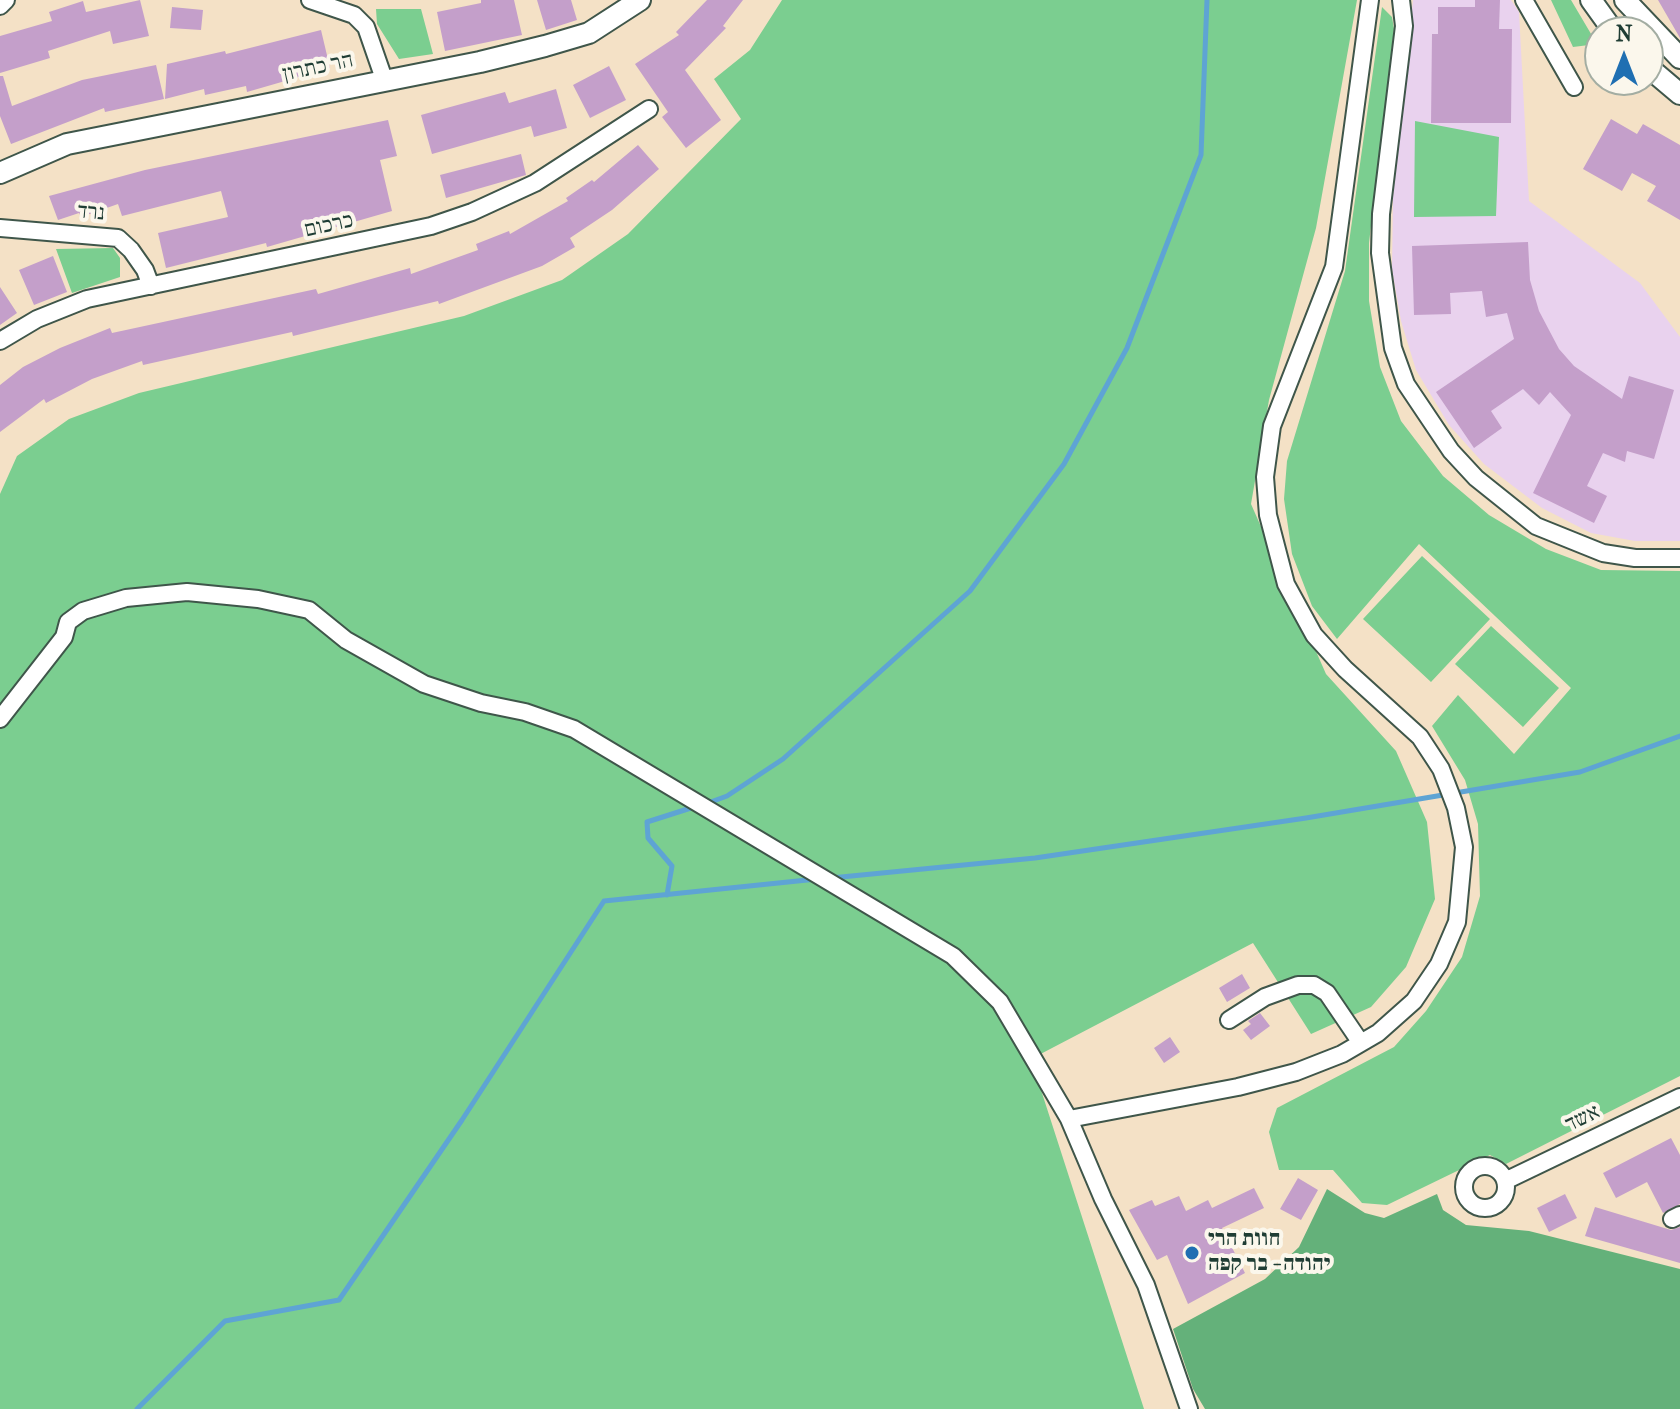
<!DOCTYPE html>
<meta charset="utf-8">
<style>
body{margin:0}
#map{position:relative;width:1680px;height:1409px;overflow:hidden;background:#f4e1c6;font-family:"IM FELL French Canon",serif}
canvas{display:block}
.north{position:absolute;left:1584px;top:16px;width:80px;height:80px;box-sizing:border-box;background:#fbf7ec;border:2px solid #a3ada2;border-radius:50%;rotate:0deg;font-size:22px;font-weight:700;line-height:32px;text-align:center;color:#1f3d34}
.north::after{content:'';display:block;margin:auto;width:28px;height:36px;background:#1f6fb2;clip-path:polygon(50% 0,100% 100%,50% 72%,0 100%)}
</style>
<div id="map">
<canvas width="1680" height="1409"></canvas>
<div class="north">N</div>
</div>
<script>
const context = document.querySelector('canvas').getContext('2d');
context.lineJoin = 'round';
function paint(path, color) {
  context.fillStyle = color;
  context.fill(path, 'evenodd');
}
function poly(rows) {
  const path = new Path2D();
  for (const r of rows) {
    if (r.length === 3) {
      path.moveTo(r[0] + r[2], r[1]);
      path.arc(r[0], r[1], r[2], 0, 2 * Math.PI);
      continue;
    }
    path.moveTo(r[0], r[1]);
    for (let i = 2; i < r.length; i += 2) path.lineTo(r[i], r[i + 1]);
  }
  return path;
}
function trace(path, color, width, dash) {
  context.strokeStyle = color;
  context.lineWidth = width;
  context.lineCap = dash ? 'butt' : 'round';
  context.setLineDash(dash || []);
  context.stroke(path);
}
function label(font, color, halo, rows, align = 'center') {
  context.font = font + ' "IM FELL French Canon","Frank Ruhl Libre",serif';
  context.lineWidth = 8;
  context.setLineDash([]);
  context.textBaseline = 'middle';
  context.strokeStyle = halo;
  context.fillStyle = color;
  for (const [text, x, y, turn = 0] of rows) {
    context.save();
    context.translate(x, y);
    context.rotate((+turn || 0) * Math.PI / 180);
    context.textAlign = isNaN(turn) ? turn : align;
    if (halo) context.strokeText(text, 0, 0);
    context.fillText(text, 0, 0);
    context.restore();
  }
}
const built = poly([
 [1413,0,1511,0,1519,12,1529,201,1640,283,1680,337,1680,541,1635,541,1591,533,1542,508,1484,464,1449,425,1416,370,1401,321,1392,269,1393,196]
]);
const green = poly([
 [782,0,1357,0,1316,228,1269,400,1251,504,1326,674,1396,751,1427,822,1435,899,1406,967,1371,1007,1311,1034,1253,943,1031,1059,1144,1409,0,1409,0,494,17,456,69,419,139,393,464,316,562,280,628,234,741,119,714,79,750,50],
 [1551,0,1571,0,1597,44,1573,47],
 [1382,7,1392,17,1394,29,1369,243,1369,301,1380,367,1401,421,1443,476,1489,515,1546,549,1601,570,1680,571,1680,1076,1506,1164,1490,1155,1387,1205,1362,1203,1333,1170,1279,1170,1269,1132,1277,1108,1394,1047,1426,1011,1462,957,1480,896,1478,824,1465,780,1432,726,1458,695,1514,754,1571,688,1419,544,1337,639,1312,606,1292,554,1284,499,1287,461,1345,271],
 [376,9,421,9,433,54,399,59,377,24],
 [1415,121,1499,137,1496,216,1414,217],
 [113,248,120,258,120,277,72,293,56,249],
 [1422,556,1490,619,1431,682,1363,619],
 [1491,626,1559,688,1523,727,1455,664]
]);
const forest = poly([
 [1327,1189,1365,1213,1384,1218,1437,1194,1443,1210,1466,1225,1529,1231,1680,1269,1680,1409,1205,1409,1193,1389,1173,1329,1265,1279,1299,1247]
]);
const stream = poly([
 [708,803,727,796,783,759,970,591,1064,464,1127,348,1201,155,1207,0],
 [831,878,1035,858,1306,818,1580,772,1680,736],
 [667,895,672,866,648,838,647,822,694,807],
 [137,1409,225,1321,339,1300,462,1120,604,901,817,879]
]);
const building = poly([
 [140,0,149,36,113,44,110,31,48,51,50,58,0,73,0,36,52,21,49,12,83,1,86,12],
 [481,0,514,0,522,35,445,51,437,12,481,3],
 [537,0,571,0,577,20,546,30],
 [707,0,743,0,723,26,726,28,685,70,721,120,686,148,662,117,668,112,635,64,679,35,676,32],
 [1475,0,1500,0,1499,29,1512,29,1511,123,1431,123,1432,34,1438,34,1438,7,1475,7],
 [1658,0,1680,0,1680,38],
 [172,7,203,10,201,30,170,28],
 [321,30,330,68,247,92,246,86,205,95,204,89,165,99,167,64,225,51,226,54],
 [156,65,164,99,105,112,104,108,11,144,0,116,0,76,3,76,12,106,82,80],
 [609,66,626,100,590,118,573,85],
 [556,89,567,128,534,137,531,126,432,154,421,115,505,92,509,103],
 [1611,119,1637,134,1643,124,1680,145,1680,220,1647,201,1656,186,1632,173,1622,191,1583,169],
 [388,120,397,156,380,160,392,211,267,247,266,243,166,268,158,233,228,217,221,191,122,216,118,204,81,217,79,213,58,220,49,196,145,170],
 [638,145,659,169,612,210,570,238,575,247,542,266,439,304,438,301,293,336,292,332,143,365,142,361,92,379,46,403,44,399,0,432,0,385,23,367,60,348,110,328,112,333,316,289,318,294,410,268,411,274,478,250,476,244,509,231,510,234,568,201,566,198,592,180,594,182],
 [521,154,526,175,446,198,440,175],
 [1528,242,1530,280,1539,311,1559,349,1574,366,1622,399,1629,376,1674,390,1654,459,1627,451,1625,462,1603,453,1587,486,1607,496,1594,523,1533,493,1571,415,1550,392,1539,405,1523,389,1491,411,1502,428,1474,448,1436,392,1514,339,1507,313,1486,317,1482,291,1450,293,1451,314,1414,315,1412,246],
 [53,256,67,292,34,305,19,270],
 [0,287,17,313,0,325],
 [1242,974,1250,988,1227,1002,1219,988],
 [1260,1013,1270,1026,1251,1040,1243,1030,1251,1024,1248,1021],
 [1170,1037,1180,1052,1164,1063,1154,1048],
 [1671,1138,1680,1155,1680,1204,1663,1213,1647,1182,1616,1198,1603,1173],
 [1298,1178,1318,1190,1301,1220,1280,1209],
 [1254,1188,1264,1208,1222,1228,1245,1273,1188,1304,1167,1255,1157,1260,1129,1210,1152,1200,1155,1206,1179,1196,1186,1211,1208,1200,1212,1208],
 [1565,1194,1577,1218,1549,1232,1537,1208],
 [1595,1207,1671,1230,1680,1227,1680,1263,1585,1236]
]);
const minor = poly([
 [310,0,354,15,366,27,384,79],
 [1401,0,1404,26,1381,214,1380,253,1393,348,1406,384,1451,451,1476,478,1536,526,1603,553,1635,558,1680,558],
 [1524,0,1574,87],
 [0,6,6,0],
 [0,228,118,238,131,250,145,270,151,286],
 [0,341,37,319,87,299,431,226,472,212,535,183,649,109],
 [0,719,64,637,68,622,83,611,126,598,187,592,258,599,309,610,346,640,424,684,481,703,525,712,574,729,953,956,1000,1002,1069,1119,1103,1199,1146,1285,1189,1409],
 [1229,1020,1265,997,1298,985,1314,985,1327,993,1361,1043],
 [1069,1119,1238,1087,1296,1072,1342,1054,1378,1033,1414,1001,1439,964,1457,922,1464,847,1456,808,1441,769,1420,737,1345,669,1314,635,1286,584,1268,515,1265,477,1272,426,1334,267,1370,0],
 [1485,1187,21],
 [1505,1181,1680,1097],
 [1672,1219,1680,1215]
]);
const tertiary = poly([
 [1591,0,1614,32],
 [1625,0,1680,58],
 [1648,67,1680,94],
 [0,173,67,144,480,62,545,46,589,33,640,0]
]);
const markers = [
 [1192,1253,8,"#1f6fb2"]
];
const streetNames = [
 ["הר כתרון",318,68,-12],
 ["נרד",91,213,5],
 ["כרכום",329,226,-12],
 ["אשד",1583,1119,-26]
];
const poiNames = [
 ["חוות הרי",1208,1240],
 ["יהודה - בר קפה",1208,1265]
];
paint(built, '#e9d2ee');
paint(green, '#7bce90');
paint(forest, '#64b17a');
trace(stream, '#5ea4d4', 5);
paint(building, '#c49fca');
trace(minor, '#3f564a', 20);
trace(tertiary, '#3f564a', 24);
trace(minor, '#fff', 16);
trace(tertiary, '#fff', 20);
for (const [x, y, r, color] of markers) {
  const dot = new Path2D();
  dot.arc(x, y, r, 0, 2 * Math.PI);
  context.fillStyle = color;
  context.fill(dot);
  trace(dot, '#fbf7ec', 3);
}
label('22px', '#1f3d34', '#fbf7ec', streetNames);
label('bold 22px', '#1f3d34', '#fbf7ec', poiNames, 'left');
</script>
